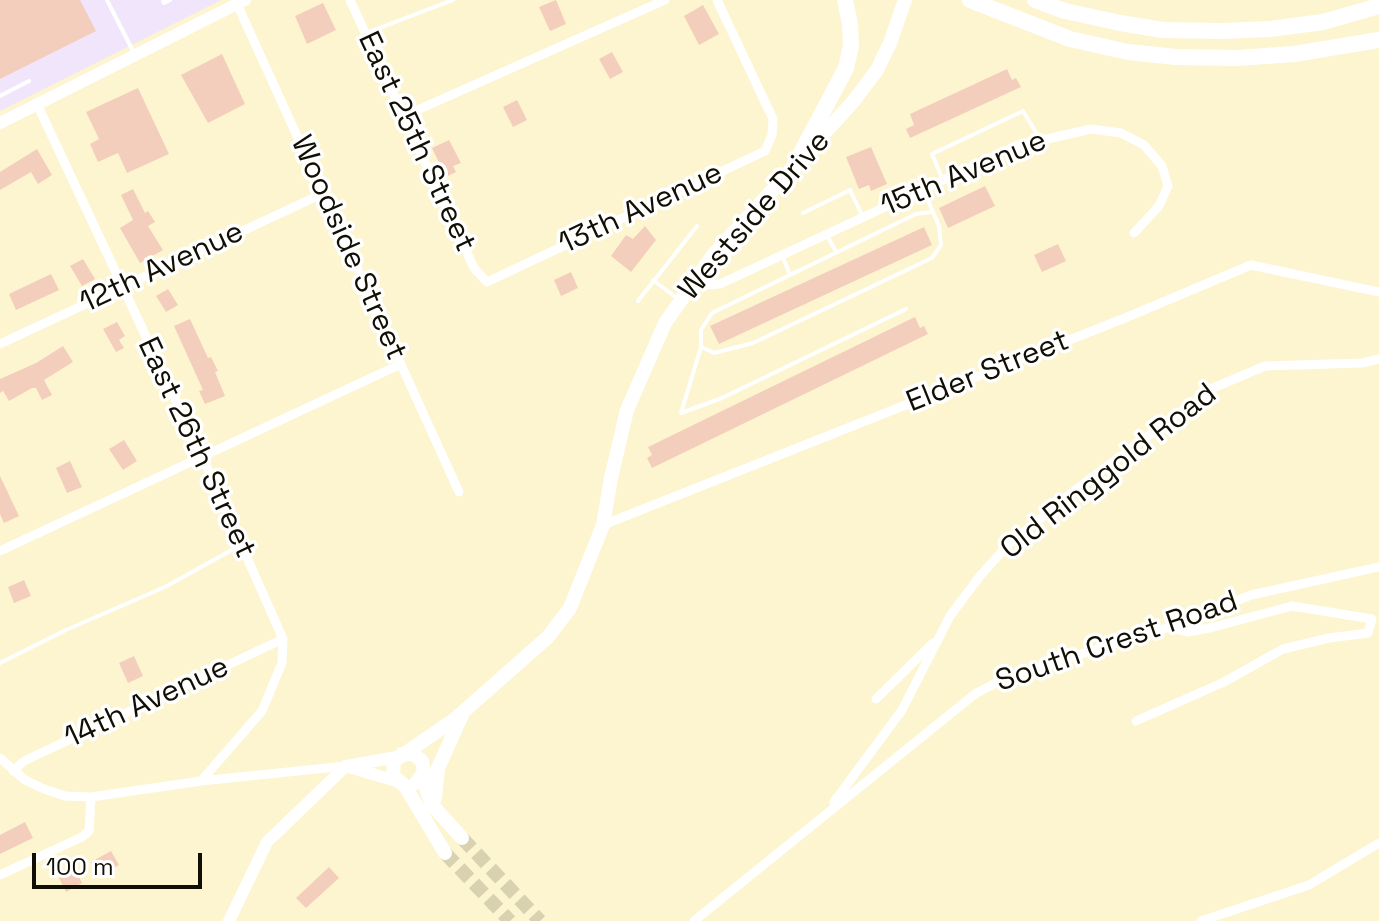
<!DOCTYPE html>
<style>
body{margin:0}
#map{position:relative;width:1379px;height:921px;overflow:hidden;background:#fcf5d0;font-family:"Space Grotesk",sans-serif}
canvas{display:block}
.scale{position:absolute;left:32px;top:853px;width:170px;height:36px;box-sizing:border-box;border:4px solid #110e03;border-top:0;padding-left:10px;font-size:24px;line-height:28px;white-space:nowrap;color:#110e03;-webkit-text-stroke:6px #fff;paint-order:stroke}
</style>
<div id="map">
<canvas width="1379" height="921"></canvas>
<div class="scale">100 m</div>
</div>
<script>
const context = document.querySelector('canvas').getContext('2d');
context.lineJoin = 'round';
function paint(path, color) {
  context.fillStyle = color;
  context.fill(path, 'evenodd');
}
function poly(rows) {
  const path = new Path2D();
  for (const r of rows) {
    path.moveTo(r[0], r[1]);
    for (let i = 2; i < r.length; i += 2) path.lineTo(r[i], r[i + 1]);
  }
  return path;
}
function trace(path, color, width, dash) {
  context.strokeStyle = color;
  context.lineWidth = width;
  context.lineCap = dash ? 'butt' : 'round';
  context.setLineDash(dash || []);
  context.stroke(path);
}
function label(font, color, halo, rows, align = 'center') {
  context.font = font + ' "Space Grotesk",sans-serif';
  context.lineWidth = 7;
  context.setLineDash([]);
  context.textBaseline = 'middle';
  context.strokeStyle = halo;
  context.fillStyle = color;
  for (const [text, x, y, turn = 0] of rows) {
    context.save();
    context.translate(x, y);
    context.rotate((+turn || 0) * Math.PI / 180);
    context.textAlign = isNaN(turn) ? turn : align;
    if (halo) context.strokeText(text, 0, 0);
    context.fillText(text, 0, 0);
    context.restore();
  }
}
const industrial = poly([
 [0,0,221,0,0,111]
]);
const building = poly([
 [0,0,80,0,96,31,0,79],
 [556,0,566,24,550,31,539,7],
 [323,3,336,30,307,44,295,16],
 [703,5,719,34,699,45,684,16],
 [612,52,623,72,610,79,599,59],
 [222,54,245,104,208,123,181,75],
 [1007,69,1012,80,1016,78,1021,87,910,138,906,129,914,125,910,114],
 [138,88,169,154,127,173,118,153,98,162,90,144,99,139,86,112],
 [517,100,527,120,513,127,503,107],
 [449,140,461,163,453,166,456,172,446,177,432,148],
 [871,147,887,184,871,191,869,185,859,189,846,157],
 [37,149,52,175,38,184,31,172,0,190,0,172],
 [985,186,995,206,948,228,939,208],
 [133,189,145,213,148,211,155,222,148,226,163,250,140,263,120,228,133,220,121,195],
 [645,226,656,240,631,272,611,256,626,235,633,239],
 [924,227,932,245,719,344,710,326],
 [1058,244,1066,261,1042,272,1034,255],
 [83,259,95,279,82,286,70,266],
 [571,272,578,288,561,296,554,280],
 [51,274,59,290,16,310,9,294],
 [168,289,178,305,166,312,156,296],
 [915,317,920,328,924,326,928,334,652,468,647,458,652,455,648,447],
 [190,319,208,358,211,357,218,371,215,372,225,396,205,404,199,391,203,390,174,326],
 [117,322,125,336,119,340,124,348,116,352,103,329],
 [63,346,73,362,44,380,52,395,42,400,36,388,32,388,9,401,3,391,0,393,0,379,36,363],
 [124,440,137,461,123,470,109,449],
 [70,461,82,487,67,493,56,468],
 [0,476,19,516,4,523,0,514],
 [24,580,31,596,14,603,8,587],
 [134,656,143,676,128,683,119,663],
 [25,822,33,838,0,854,0,835],
 [111,851,119,865,98,876,91,862],
 [329,867,339,878,306,908,296,898],
 [75,869,82,883,66,892,59,878]
]);
const primaryTunnel = poly([
 [462,838,540,921],
 [445,853,510,921]
]);
const lane = poly([
 [107,0,134,53],
 [163,0,164,3,170,0],
 [366,33,453,0],
 [0,96,29,81],
 [942,178,932,154,1023,111,1040,139],
 [803,213,850,190,862,215],
 [828,237,836,252],
 [783,257,790,275,712,313,701,330,701,347,714,353,753,343,932,258,941,245,939,226,923,189],
 [790,275,916,214,931,212],
 [653,280,678,299],
 [638,301,697,226],
 [701,347,681,413,722,398,906,309],
 [0,663,66,630,165,587,239,546]
]);
const street = poly([
 [350,0,474,268,487,282,765,151,772,135,773,119,717,0],
 [237,4,459,492],
 [37,104,202,456,283,639,282,663,262,711,201,781],
 [404,116,665,0],
 [690,286,720,284,1016,146,1091,129,1121,133,1144,145,1162,166,1168,186,1159,206,1134,233],
 [0,344,324,193],
 [603,525,1125,318,1251,265,1379,292],
 [0,551,401,364],
 [876,699,933,643],
 [1136,721,1224,682,1283,649,1329,638,1368,633,1372,619,1292,606,1210,628,1187,632,1170,627],
 [0,758,25,780,44,789,65,796,91,797,201,781,346,766],
 [13,771,24,761,283,639],
 [834,802,902,710,950,616,980,576,1007,546,1075,490,1213,388,1265,366,1362,363,1379,359],
 [0,875,82,837,89,831,91,797],
 [694,921,975,694,1009,676,1170,627,1251,595,1379,567],
 [1201,921,1309,885,1379,843]
]);
const secondary = poly([
 [0,123,245,0],
 [346,766,397,757],
 [349,767,396,781],
 [229,921,267,842,346,766]
]);
const primary = poly([
 [402,754,413,754,422,761,424,772,416,783],
 [422,777,432,805,462,838],
 [432,805,435,798,438,768,462,715],
 [445,853,405,786,393,776,394,761,455,719,548,637,570,608,603,525,611,478,627,410,665,323,713,255,852,103,877,70,890,43,905,0]
]);
const highway = poly([
 [970,0,1070,39,1128,52,1176,57,1237,58,1294,54,1379,40],
 [1035,0,1065,11,1120,23,1163,30,1223,31,1270,29,1323,22,1379,6],
 [791,172,846,68,851,46,850,24,845,0]
]);
const streetNames = [
 ["East 25th Street",416,142,65],
 ["15th Avenue",964,174,-23],
 ["13th Avenue",641,209,-25],
 ["Westside Drive",755,216,-49],
 ["Woodside Street",348,248,66],
 ["12th Avenue",162,268,-25],
 ["Elder Street",988,372,-22],
 ["East 26th Street",196,448,65],
 ["Old Ringgold Road",1109,472,-38],
 ["South Crest Road",1117,642,-19],
 ["14th Avenue",147,703,-25]
];
paint(industrial, '#f0e5fa');
paint(building, '#f4cebc');
trace(primaryTunnel, '#d9d2b1', 14, [14, 7]);
trace(lane, '#fff', 4);
trace(street, '#fff', 9);
trace(secondary, '#fff', 12);
trace(primary, '#fff', 14);
trace(highway, '#fff', 16);
label('30px', '#110e03', '#fff', streetNames);
</script>
